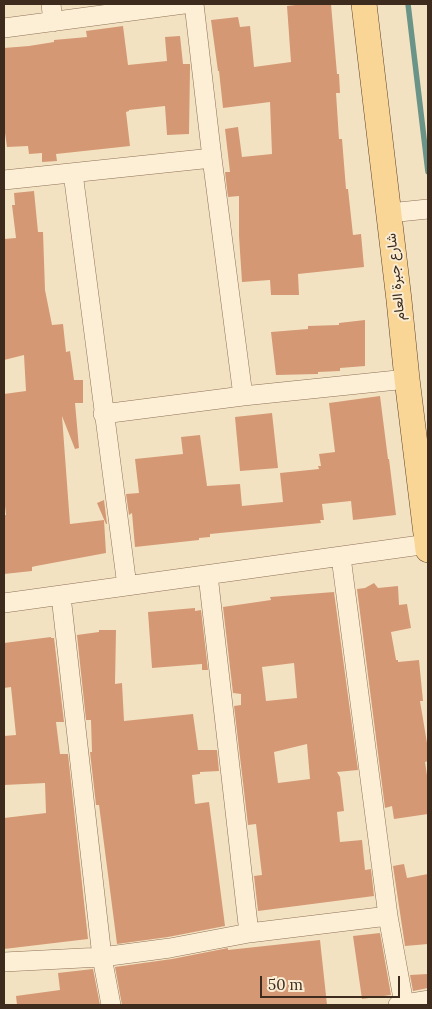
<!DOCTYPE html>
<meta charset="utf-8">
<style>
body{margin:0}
#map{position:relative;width:432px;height:1009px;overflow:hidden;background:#f3e2c2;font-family:Lora,serif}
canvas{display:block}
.frame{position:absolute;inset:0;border:5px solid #3d2b1d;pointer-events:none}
.scale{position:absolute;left:260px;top:976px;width:140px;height:22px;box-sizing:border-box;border:2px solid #3d2b1d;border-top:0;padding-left:6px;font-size:15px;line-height:18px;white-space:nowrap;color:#3d2b1d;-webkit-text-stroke:4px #f9ecd2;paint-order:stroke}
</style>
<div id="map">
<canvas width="432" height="1009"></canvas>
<div class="frame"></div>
<div class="scale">50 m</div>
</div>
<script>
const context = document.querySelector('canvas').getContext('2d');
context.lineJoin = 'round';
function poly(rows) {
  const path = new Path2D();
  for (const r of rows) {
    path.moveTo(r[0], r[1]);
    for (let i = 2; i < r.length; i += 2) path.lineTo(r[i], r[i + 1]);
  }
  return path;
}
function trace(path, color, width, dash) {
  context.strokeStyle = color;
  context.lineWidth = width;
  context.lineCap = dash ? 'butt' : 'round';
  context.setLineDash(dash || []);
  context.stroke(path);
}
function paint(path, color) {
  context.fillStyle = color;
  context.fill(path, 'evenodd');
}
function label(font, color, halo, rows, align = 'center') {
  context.font = font + ' Lora,Vazirmatn,serif';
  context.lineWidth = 4;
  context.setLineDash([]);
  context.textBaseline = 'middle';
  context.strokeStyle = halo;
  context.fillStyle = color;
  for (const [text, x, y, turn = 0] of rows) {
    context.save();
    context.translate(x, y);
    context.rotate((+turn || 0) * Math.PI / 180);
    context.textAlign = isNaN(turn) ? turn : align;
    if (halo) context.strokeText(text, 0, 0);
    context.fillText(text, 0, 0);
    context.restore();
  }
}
const stream = poly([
 [408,4,428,172]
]);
const building = poly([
 [304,4,331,4,337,74,339,74,340,93,336,93,339,139,342,139,346,189,348,189,353,235,361,234,364,267,298,274,299,295,271,295,270,280,242,282,239,236,239,196,228,197,225,172,230,172,225,129,238,127,242,157,272,154,270,102,223,108,219,71,218,71,211,20,238,17,240,27,250,26,254,67,291,62,287,6],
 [123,26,128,65,167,61,165,37,180,36,183,64,190,64,190,68,189,134,167,135,165,106,129,110,129,111,126,112,130,146,56,154,57,161,42,162,42,153,29,154,28,146,7,147,5,133,4,133,4,48,29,46,54,42,54,40,87,37,86,31],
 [34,191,38,232,43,232,45,290,52,325,63,324,66,352,70,351,74,380,83,380,83,403,75,403,79,448,75,449,62,416,70,524,104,520,106,553,36,566,32,567,32,571,4,574,4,515,6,515,4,497,4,394,26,391,24,355,4,360,4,239,16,238,12,205,15,205,14,193],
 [365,320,365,366,340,368,340,371,318,372,318,374,276,375,271,332,308,329,308,326,339,325,339,323],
 [380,396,388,459,389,459,396,515,353,520,351,501,322,504,324,520,320,520,321,523,210,534,210,537,199,538,199,540,135,547,132,513,129,515,126,494,139,493,135,459,183,454,181,437,200,435,207,486,240,484,242,506,283,502,280,473,319,469,318,466,321,466,319,454,335,452,329,403],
 [272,413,278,468,240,471,235,417],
 [104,500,107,524,106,524,97,503],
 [374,583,378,588,398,586,399,605,407,604,411,628,391,632,396,660,398,660,398,662,419,660,423,701,420,701,428,749,428,761,425,762,428,782,428,814,394,819,392,806,385,808,357,589,365,588],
 [334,592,358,770,337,772,340,777,344,811,337,812,340,842,362,840,365,870,371,869,374,896,258,911,254,876,262,875,256,824,248,825,234,706,241,705,241,694,233,693,223,607,271,600,270,597],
 [294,663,297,698,266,701,262,667],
 [307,744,310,779,278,783,274,752],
 [195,608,195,611,201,610,208,670,202,670,202,664,152,668,148,612],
 [99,630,116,630,115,684,122,683,124,721,193,714,198,750,217,750,219,771,200,772,200,774,192,775,195,804,209,802,225,926,168,937,117,944,99,805,96,805,90,752,92,752,91,720,86,720,77,635,99,632],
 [51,637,51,638,54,638,64,722,56,722,60,754,68,754,88,939,4,949,4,818,46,813,45,783,4,785,4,736,16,735,11,687,4,688,4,643],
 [404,864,407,878,428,874,428,944,405,946,393,866],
 [380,933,391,995,362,999,353,936],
 [320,940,327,1005,122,1005,115,967,172,959,228,948,228,950],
 [93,969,100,1005,17,1005,16,996,60,990,58,973],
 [428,974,428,988,413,991,410,975]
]);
const minor = poly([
 [51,4,53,22],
 [194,4,212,158,243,396],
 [4,28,184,4],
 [73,173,127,586],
 [4,180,212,158],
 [389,213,428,209],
 [103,414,243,396,407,379],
 [341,557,388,916,404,1004],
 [208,575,249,933],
 [61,596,102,957,111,1005],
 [4,603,428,544],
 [4,962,102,957,170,948,249,933,388,916],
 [398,1005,428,1000]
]);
const major = poly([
 [364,4,399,300,407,379,428,550]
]);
const streetNames = [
 ["شارع جبرة العام",396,277,-96]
];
trace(stream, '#6a9488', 5.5);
paint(building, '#d59874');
trace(minor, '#8f7257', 20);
trace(major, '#5c402b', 26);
trace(minor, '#fcefd6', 19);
trace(major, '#f9d696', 25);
label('14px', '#3d2b1d', '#f9ecd2', streetNames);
</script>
